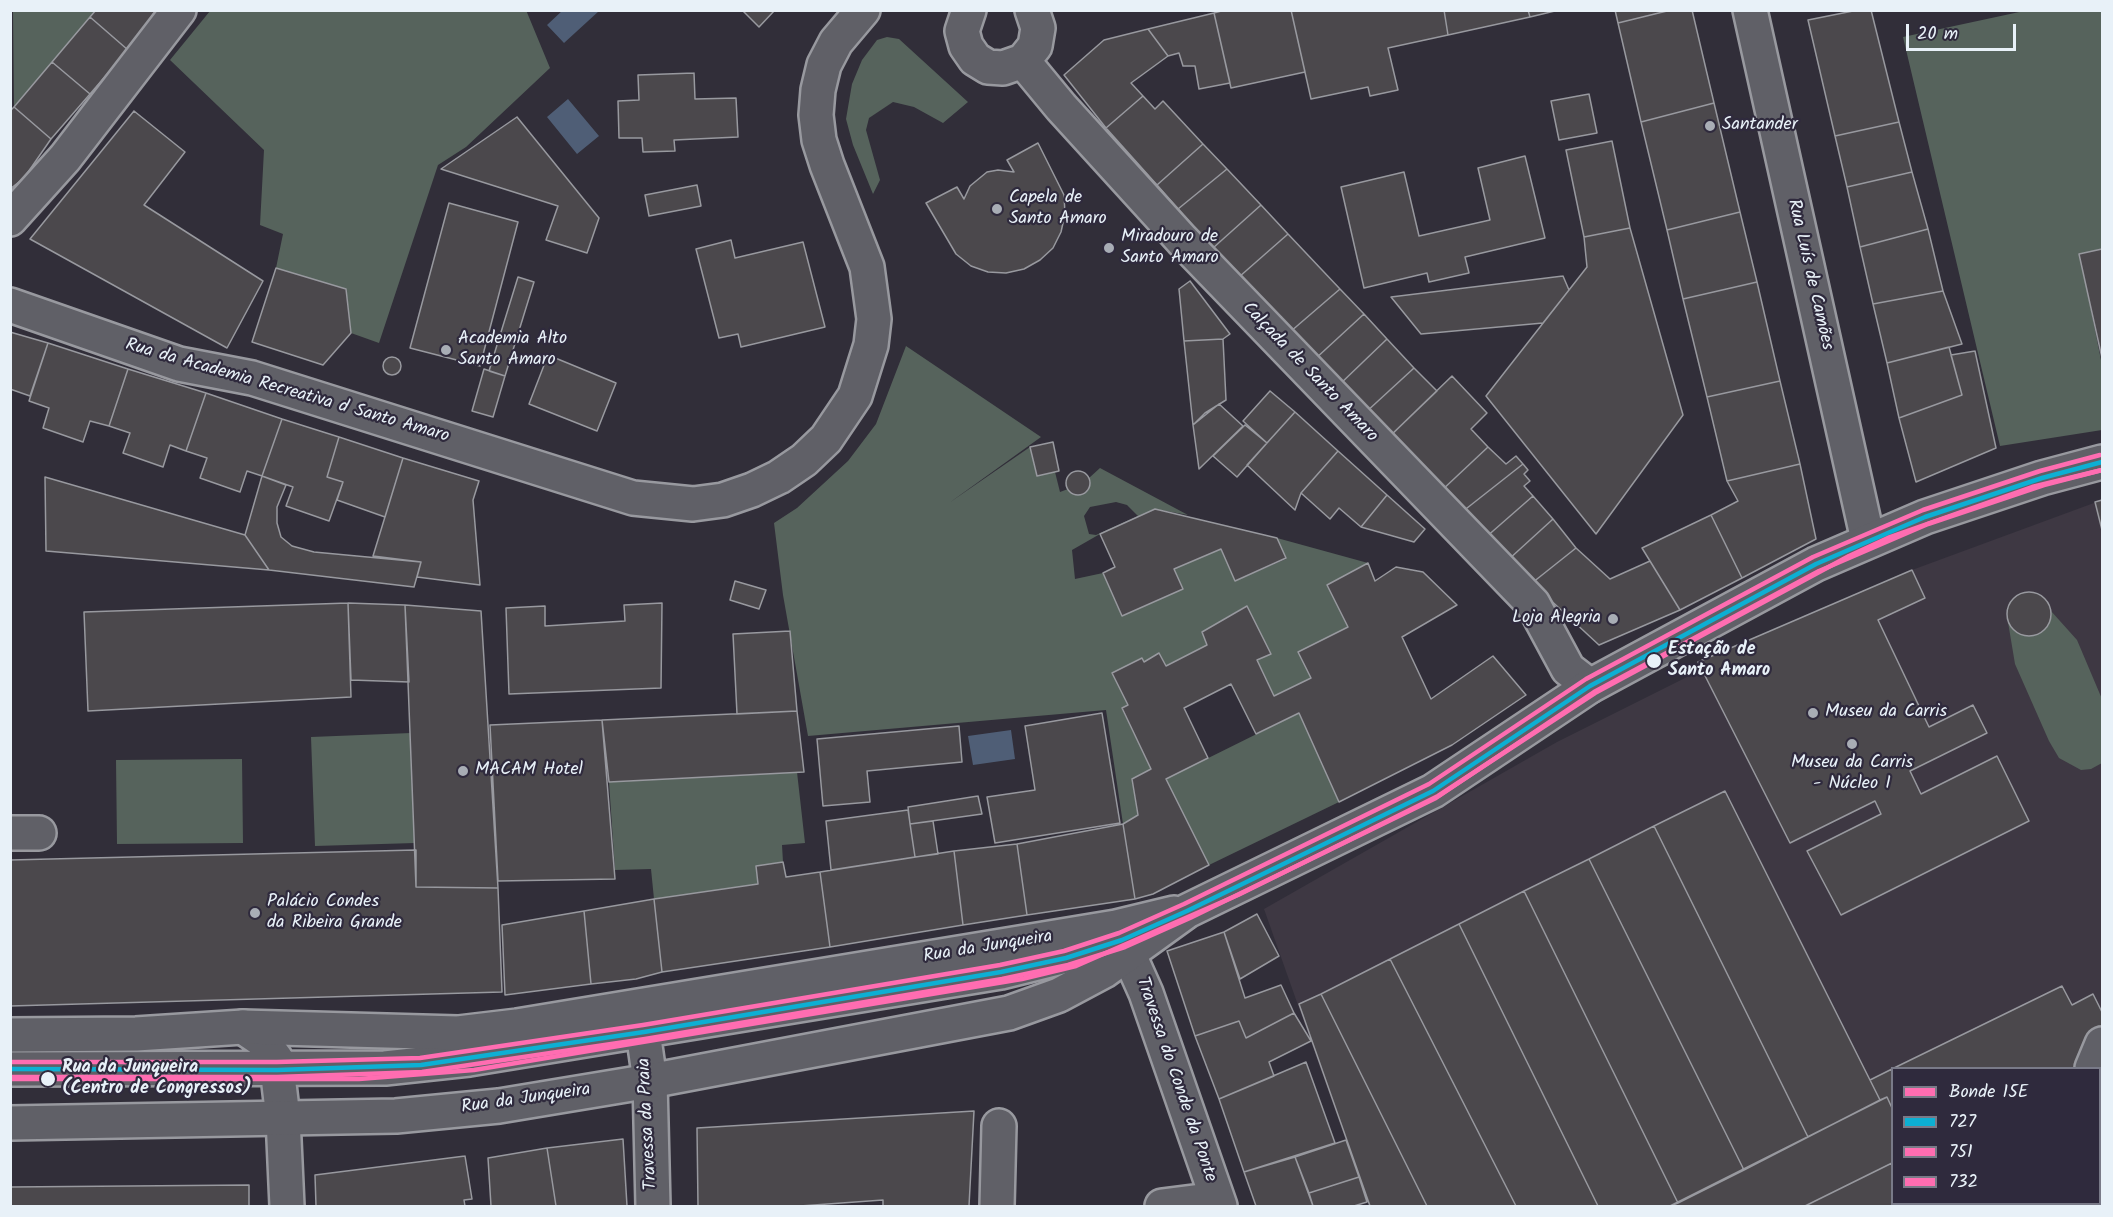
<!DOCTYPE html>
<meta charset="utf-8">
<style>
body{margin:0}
#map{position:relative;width:2113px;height:1217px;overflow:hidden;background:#312e39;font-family:Kalam,sans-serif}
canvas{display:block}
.frame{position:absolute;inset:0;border:12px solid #e8f1f8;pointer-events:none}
.legend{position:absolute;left:1891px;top:1067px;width:210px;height:138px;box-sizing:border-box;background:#2f2a3d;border:2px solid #797a88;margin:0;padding:8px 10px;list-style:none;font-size:18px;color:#e8f1f8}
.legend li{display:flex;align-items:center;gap:12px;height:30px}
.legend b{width:30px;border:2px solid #797a88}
.scale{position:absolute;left:1906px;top:24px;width:110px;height:27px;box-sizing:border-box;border:3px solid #e8f1f8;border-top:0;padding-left:8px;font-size:18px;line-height:21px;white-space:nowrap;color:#e8f1f8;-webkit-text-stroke:4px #2f2a3d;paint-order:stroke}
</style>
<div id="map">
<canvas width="2113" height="1217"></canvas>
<div class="frame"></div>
<ul class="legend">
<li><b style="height:8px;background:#ff6db1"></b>Bonde 15E</li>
<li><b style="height:8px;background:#0dafd3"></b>727</li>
<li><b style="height:8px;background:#ff6db1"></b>751</li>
<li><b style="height:8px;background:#ff6db1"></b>732</li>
</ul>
<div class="scale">20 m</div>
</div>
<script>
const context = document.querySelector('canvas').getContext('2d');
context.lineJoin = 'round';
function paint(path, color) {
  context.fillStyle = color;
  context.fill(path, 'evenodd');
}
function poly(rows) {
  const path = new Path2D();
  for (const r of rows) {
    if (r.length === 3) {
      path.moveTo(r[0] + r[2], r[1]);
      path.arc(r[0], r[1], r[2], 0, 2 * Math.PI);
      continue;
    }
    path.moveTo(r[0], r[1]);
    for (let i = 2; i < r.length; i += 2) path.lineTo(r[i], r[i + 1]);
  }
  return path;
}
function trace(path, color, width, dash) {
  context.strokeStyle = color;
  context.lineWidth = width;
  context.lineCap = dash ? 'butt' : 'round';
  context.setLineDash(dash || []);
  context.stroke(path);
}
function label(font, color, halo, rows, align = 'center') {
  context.font = font + ' Kalam,sans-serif';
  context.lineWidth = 4.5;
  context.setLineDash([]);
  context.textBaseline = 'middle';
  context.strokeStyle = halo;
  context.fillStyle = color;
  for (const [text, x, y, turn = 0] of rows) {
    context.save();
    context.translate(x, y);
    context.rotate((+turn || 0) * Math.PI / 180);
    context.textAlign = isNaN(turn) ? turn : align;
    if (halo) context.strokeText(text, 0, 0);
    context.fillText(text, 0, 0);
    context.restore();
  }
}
const built = poly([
 [2102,500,2102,1206,1369,1206,1264,909,1557,742,1699,671,1698,662,1912,570],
 [1892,1068,2100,1068,2100,1204,1892,1204]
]);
const green = poly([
 [526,10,550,68,466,147,438,165,379,343,351,333,346,289,276,268,283,234,260,225,264,150,170,60,210,11],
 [13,11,96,11,14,107],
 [2024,11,2102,11,2102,249,2080,255,2102,365,2102,430,2000,446,1903,37],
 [887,37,899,39,968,102,943,123,914,107,893,102,869,118,866,130,880,180,873,194,853,145,846,119,852,84,862,60,877,40],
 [906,346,1041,437,949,503,1030,447,1037,476,1055,472,1060,492,1068,489,1075,495,1083,494,1089,489,1089,478,1100,468,1188,515,1155,509,1100,534,1072,550,1075,579,1103,573,1122,616,1182,589,1174,569,1221,549,1235,581,1286,559,1277,538,1368,563,1327,585,1348,627,1298,652,1311,678,1274,696,1257,660,1271,654,1246,606,1202,632,1207,645,1166,666,1159,654,1144,662,1141,658,1113,673,1128,705,1122,709,1151,769,1132,779,1138,815,1123,824,1106,710,808,736,783,595,774,523,797,508,848,461,876,424],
 [1116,502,1127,505,1138,516,1096,535,1089,534,1084,516,1090,507],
 [2051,611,2077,640,2102,699,2102,763,2091,769,2081,770,2059,758,2049,741,2015,664,2008,622,2018,633,2031,636,2038,634,2049,625],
 [1299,713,1339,802,1209,865,1166,779],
 [411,733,415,843,315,846,311,737],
 [242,759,243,843,117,844,116,760],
 [797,772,805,843,782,845,783,862,756,866,758,884,654,899,651,869,615,870,609,782]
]);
const water = poly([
 [563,10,599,10,599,11,564,43,547,25],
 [568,99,599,136,577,154,547,117],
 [1011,730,1015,759,973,765,968,736]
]);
const building = poly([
 [96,10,163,10,128,50,90,17,96,10],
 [742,10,775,10,759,27,742,10],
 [1225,10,1291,10,1305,72,1231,88,1214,13,1225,10],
 [1291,10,1444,10,1448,35,1388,48,1398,90,1370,96,1368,87,1311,99,1291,10],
 [1444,10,1528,10,1530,17,1448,35,1444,10],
 [1528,10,1559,10,1530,17,1528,10],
 [1615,10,1671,10,1618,23,1615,10],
 [1671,10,1692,10,1714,103,1641,122,1618,23,1671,10],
 [1858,10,1871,10,1899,122,1835,136,1808,20,1858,10],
 [1214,13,1230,83,1199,89,1195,66,1183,66,1179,53,1168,56,1148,29,1214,13],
 [90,17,128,50,90,94,52,62,90,17],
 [1148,29,1168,56,1131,83,1143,96,1106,128,1064,75,1104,40,1148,29],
 [52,62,90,94,51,139,14,107,52,62],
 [694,73,695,99,736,98,738,137,674,140,675,151,643,152,642,138,619,138,618,101,639,100,638,75,694,73],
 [1589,94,1597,133,1559,140,1551,101,1589,94],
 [1143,96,1155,109,1163,101,1203,144,1157,185,1106,128,1143,96],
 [1714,103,1740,212,1667,230,1641,122,1714,103],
 [14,107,51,139,24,178,10,189,10,111,14,107],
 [134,111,185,152,144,205,263,281,227,348,30,239,134,111],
 [517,117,599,218,587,253,546,240,558,206,441,169,517,117],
 [1899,122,1912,172,1847,187,1835,136,1899,122],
 [1612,141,1630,228,1584,237,1566,150,1612,141],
 [1038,143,1064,195,1065,214,1061,232,1053,248,1040,260,1024,269,1006,273,988,272,971,266,956,254,926,203,957,187,964,199,970,186,987,172,998,170,1014,172,1007,160,1038,143],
 [1203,144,1227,169,1178,209,1157,185,1203,144],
 [1525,156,1545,238,1465,257,1469,273,1429,282,1427,273,1364,288,1341,187,1404,172,1419,236,1490,220,1478,168,1525,156],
 [1227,169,1261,205,1213,248,1178,209,1227,169],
 [1912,172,1928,229,1860,247,1847,187,1912,172],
 [697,185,701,206,649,216,645,195,697,185],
 [449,203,518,222,480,366,410,348,449,203],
 [1261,205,1288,234,1239,277,1213,248,1261,205],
 [1740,212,1757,282,1683,299,1667,230,1740,212],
 [1630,228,1683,415,1596,534,1486,396,1587,267,1584,237,1630,228],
 [1928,229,1943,291,1873,304,1860,247,1928,229],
 [1288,234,1340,289,1290,332,1239,277,1288,234],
 [731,240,735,258,803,242,825,327,741,347,738,334,719,338,696,249,731,240],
 [2102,249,2102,358,2079,254,2102,249],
 [276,268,346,289,351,333,323,365,252,342,276,268],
 [1563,276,1569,290,1543,323,1421,334,1391,297,1563,276],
 [518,277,534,282,505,376,489,371,518,277],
 [1190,281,1230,334,1223,339,1184,341,1179,289,1190,281],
 [1757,282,1780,381,1707,397,1683,299,1757,282],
 [1340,289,1364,314,1314,360,1290,332,1340,289],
 [1943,291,1962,344,1887,363,1873,304,1943,291],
 [1364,314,1387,339,1338,386,1314,360,1364,314],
 [10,332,48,343,30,396,10,389,10,332],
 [1223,339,1226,400,1205,413,1193,425,1184,341,1223,339],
 [1387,339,1414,368,1365,413,1338,386,1387,339],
 [48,343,128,369,109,426,90,421,83,442,43,428,49,408,29,401,48,343],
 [1949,347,1962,395,1899,418,1887,363,1949,347],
 [1975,351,1996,448,1916,482,1899,418,1962,395,1951,355,1975,351],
 [548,355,616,383,597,431,529,404,548,355],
 [392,366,9],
 [1414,368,1437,391,1388,438,1365,413,1414,368],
 [128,369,206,393,186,451,170,445,163,467,123,453,130,433,109,426,128,369],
 [484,369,505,376,493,417,472,411,484,369],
 [1452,376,1487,413,1471,429,1488,447,1440,492,1388,438,1452,376],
 [1780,381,1800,464,1727,481,1707,397,1780,381],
 [1270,391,1295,412,1267,443,1243,421,1270,391],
 [206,393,282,419,262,476,247,471,240,492,200,478,207,458,186,451,206,393],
 [1219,404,1243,426,1199,469,1193,425,1219,404],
 [1295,412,1338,451,1301,493,1295,510,1247,465,1295,412],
 [282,419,339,437,327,477,343,482,329,521,286,506,293,487,262,476,282,419],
 [1245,425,1267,443,1237,477,1213,456,1245,425],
 [339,437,403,458,385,517,337,500,343,482,327,477,339,437],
 [1053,442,1059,471,1037,476,1030,447,1053,442],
 [1488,447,1506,464,1516,456,1523,464,1462,512,1440,492,1488,447],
 [1338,451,1387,495,1361,527,1339,508,1330,519,1301,493,1338,451],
 [403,458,479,481,473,500,480,585,417,577,421,562,373,556,403,458],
 [1523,464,1528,470,1524,474,1530,481,1524,486,1533,496,1485,538,1462,512,1523,464],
 [1800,464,1816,539,1742,578,1711,515,1738,501,1727,481,1800,464],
 [1078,483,12],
 [262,476,286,485,277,507,277,523,281,537,292,546,314,552,421,562,414,587,269,570,245,535,262,476],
 [45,477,245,535,269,570,46,551,45,477],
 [1387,495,1425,529,1414,542,1361,527,1387,495],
 [1533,496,1553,519,1508,560,1485,538,1533,496],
 [2102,500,2102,530,2095,502,2102,500],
 [1155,509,1277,538,1286,558,1235,581,1221,549,1174,569,1183,589,1122,616,1103,573,1115,567,1100,534,1155,509],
 [1711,515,1742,578,1680,610,1642,548,1711,515],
 [1553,519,1576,548,1532,583,1508,560,1553,519],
 [1576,548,1610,579,1650,561,1680,610,1599,645,1532,583,1576,548],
 [1368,563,1375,581,1396,567,1423,572,1457,605,1402,637,1431,699,1493,656,1526,695,1452,745,1339,802,1299,713,1256,734,1231,684,1184,708,1208,758,1166,779,1209,865,1153,894,1135,899,1123,824,1138,815,1132,779,1151,769,1122,708,1128,705,1112,673,1142,658,1144,662,1159,653,1166,666,1207,645,1202,632,1247,606,1271,654,1257,660,1274,696,1311,678,1298,652,1348,627,1327,585,1368,563],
 [1912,570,1925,598,1878,620,1929,727,1973,705,1987,733,1910,771,1921,794,1997,756,2029,821,1841,915,1807,851,1881,814,1875,801,1790,843,1698,662,1912,570],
 [735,581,766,590,759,609,730,600,735,581],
 [2029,614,22],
 [348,603,351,697,88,711,84,612,348,603],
 [348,603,405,605,409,682,351,680,348,603],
 [662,603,661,688,509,694,506,608,545,606,545,626,625,621,624,605,662,603],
 [405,605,481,611,498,888,416,887,405,605],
 [790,631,797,711,737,714,733,634,790,631],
 [797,711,804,772,609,782,602,720,797,711],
 [1102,713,1120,823,995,843,987,797,1035,790,1025,726,1102,713],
 [602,720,615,879,498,881,490,725,602,720],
 [959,726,962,762,867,771,870,802,823,806,817,739,959,726],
 [1725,791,1880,1100,1808,1137,1654,826,1725,791],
 [978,796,982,814,910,824,908,807,978,796],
 [908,810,915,857,831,870,826,821,908,810],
 [933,821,938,854,915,857,910,824,933,821],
 [1123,824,1135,899,1027,915,1017,844,1123,824],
 [1654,826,1808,1137,1744,1170,1589,859,1654,826],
 [1017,844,1027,915,963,925,954,851,1017,844],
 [416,850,416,887,498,888,502,992,10,1006,10,860,416,850],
 [954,851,963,925,830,947,820,872,954,851],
 [1589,859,1744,1170,1678,1203,1524,891,1589,859],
 [783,862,786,877,820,872,830,947,662,972,654,899,758,884,756,866,783,862],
 [1524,891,1678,1203,1670,1206,1598,1206,1459,924,1524,891],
 [654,899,662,972,636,979,591,984,584,911,654,899],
 [584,911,591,984,505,995,502,925,584,911],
 [1257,914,1279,956,1240,979,1224,932,1257,914],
 [1459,924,1598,1206,1516,1206,1390,959,1459,924],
 [1224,932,1245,998,1281,985,1294,1013,1246,1038,1239,1021,1195,1036,1167,951,1224,932],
 [1390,959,1516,1206,1427,1206,1321,994,1390,959],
 [2062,986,2072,1005,2093,994,2102,1012,2102,1206,2100,1202,2100,1068,1894,1068,2062,986],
 [1321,994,1427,1206,1370,1206,1299,1004,1321,994],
 [1294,1013,1311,1041,1269,1062,1274,1076,1219,1099,1195,1036,1239,1021,1246,1038,1294,1013],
 [1306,1062,1335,1143,1244,1172,1219,1099,1306,1062],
 [1892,1069,1892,1108,1887,1097,1880,1100,1870,1080,1892,1069],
 [1887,1097,1892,1108,1892,1163,1805,1206,1670,1206,1887,1097],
 [974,1111,969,1206,883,1206,883,1200,800,1206,698,1206,697,1128,974,1111],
 [623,1139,627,1206,556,1206,547,1148,623,1139],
 [1346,1140,1359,1177,1309,1193,1295,1157,1346,1140],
 [547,1148,556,1206,491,1206,488,1158,547,1148],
 [465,1156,472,1199,464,1200,465,1206,316,1206,315,1175,465,1156],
 [1295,1157,1313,1206,1256,1206,1244,1172,1295,1157],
 [1892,1163,1892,1204,1983,1204,1985,1206,1805,1206,1892,1163],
 [1359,1177,1367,1202,1354,1206,1313,1206,1309,1193,1359,1177],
 [249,1185,249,1206,10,1206,10,1187,249,1185]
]);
const minor = poly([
 [969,10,962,31,966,46,975,59,988,67,1003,68,1023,61,1035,46,1038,28,1032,10],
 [1750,10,1868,540],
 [1023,61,1061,107,1182,240,1533,604,1568,669,1590,686],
 [10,219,65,158,179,10],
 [10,305,179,364,252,378,633,498,693,504,723,500,752,490,779,477,804,460,826,439,855,396,871,345,874,319,867,267,827,165,819,140,816,115,818,90,824,65,836,42,863,10],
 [10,833,39,833],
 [1129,955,1146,993,1220,1206],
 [640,1011,650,1081,653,1206],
 [243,1027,262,1040,276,1059,283,1118,287,1206],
 [10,1069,385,1068,469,1059,1001,972,1090,950,1147,928],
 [997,1206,999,1126],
 [1162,1206,1217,1199]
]);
const major = poly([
 [10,1035,136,1034,243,1027,458,1033,517,1026,1116,927,1174,913],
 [10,1123,396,1116,499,1106,650,1081,1009,1013,1059,995,1104,971,1187,911,1433,791,1590,686,1816,564,1925,517,2042,478,2102,462]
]);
const highway = poly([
 [2092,1068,2102,1044],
 [2100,1189,2102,1182],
 [2030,1206,2032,1204]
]);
const bus1 = poly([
 [10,1069,277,1070,421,1065,644,1032,1001,972,1066,958,1122,940,1187,911,1433,791,1590,686,1816,564,1925,517,2042,478,2102,462]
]);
const bus2 = poly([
 [10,1077,277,1077,422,1072,645,1039,1002,979,1068,965,1125,947,1190,918,1436,798,1594,692,1819,571,1928,524,2044,485,2102,470]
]);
const bus3 = poly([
 [10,1062,277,1062,420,1058,643,1025,1000,965,1064,951,1119,933,1184,904,1429,784,1586,679,1813,557,1923,510,2040,471,2100,455]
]);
const tram1 = poly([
 [10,1079,359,1079,474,1070,1022,979,1076,966,1238,895,1438,796,1595,693,1849,556,1890,537,2032,487,2102,470]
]);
const markers = [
 [1710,126,6,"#a8adb5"],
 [997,209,6,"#a8adb5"],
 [1109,248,6,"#a8adb5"],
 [446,350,6,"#a8adb5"],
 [1613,619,6,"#a8adb5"],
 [1654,661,8,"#e8f1f8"],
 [1813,713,6,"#a8adb5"],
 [1852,744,6,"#a8adb5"],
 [463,771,6,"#a8adb5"],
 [255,913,6,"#a8adb5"],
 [48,1079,8,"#e8f1f8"]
];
const poiNames = [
 ["Santander",1722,126],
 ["Capela de",1009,199],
 ["Santo Amaro",1009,220],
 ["Miradouro de",1121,238],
 ["Santo Amaro",1121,259],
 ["Academia Alto",458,340],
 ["Santo Amaro",458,361],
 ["Loja Alegria",1601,619,"right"],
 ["Museu da Carris",1825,713],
 ["Museu da Carris",1852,764,"center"],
 ["- Núcleo I",1852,785,"center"],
 ["MACAM Hotel",475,771],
 ["Palácio Condes",267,903],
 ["da Ribeira Grande",267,924]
];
const streetNames = [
 ["Rua Luís de Camões",1809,275,77],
 ["Calçada de Santo Amaro",1309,373,46],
 ["Rua da Academia Recreativa d Santo Amaro",287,392,16],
 ["Rua da Junqueira",988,948,-9],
 ["Travessa do Conde da Ponte",1175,1080,71],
 ["Rua da Junqueira",526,1100,-8],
 ["Travessa da Praia",649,1124,-93]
];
const stopNames = [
 ["Estação de",1668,651],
 ["Santo Amaro",1668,672],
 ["Rua da Junqueira",62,1069],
 ["(Centro de Congressos)",62,1090]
];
paint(built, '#3e3843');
paint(green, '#56635c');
paint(water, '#4f5e76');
paint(building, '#4b484c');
trace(building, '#98999f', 1.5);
trace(minor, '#98999f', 38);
trace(major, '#98999f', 38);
trace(highway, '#98999f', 38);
trace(minor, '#606067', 33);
trace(major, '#606067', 33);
trace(highway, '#606067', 33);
trace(bus1, '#0dafd3', 4.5);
trace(bus2, '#ff6db1', 4.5);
trace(bus3, '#ff6db1', 4.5);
trace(tram1, '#ff6db1', 4.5);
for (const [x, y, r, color] of markers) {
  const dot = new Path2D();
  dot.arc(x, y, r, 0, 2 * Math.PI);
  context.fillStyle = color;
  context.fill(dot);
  trace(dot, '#2f2a3d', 2);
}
label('18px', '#e8f1f8', '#2f2a3d', poiNames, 'left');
label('18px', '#e8f1f8', '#2f2a3d', streetNames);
label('bold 18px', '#e8f1f8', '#2f2a3d', stopNames, 'left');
</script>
